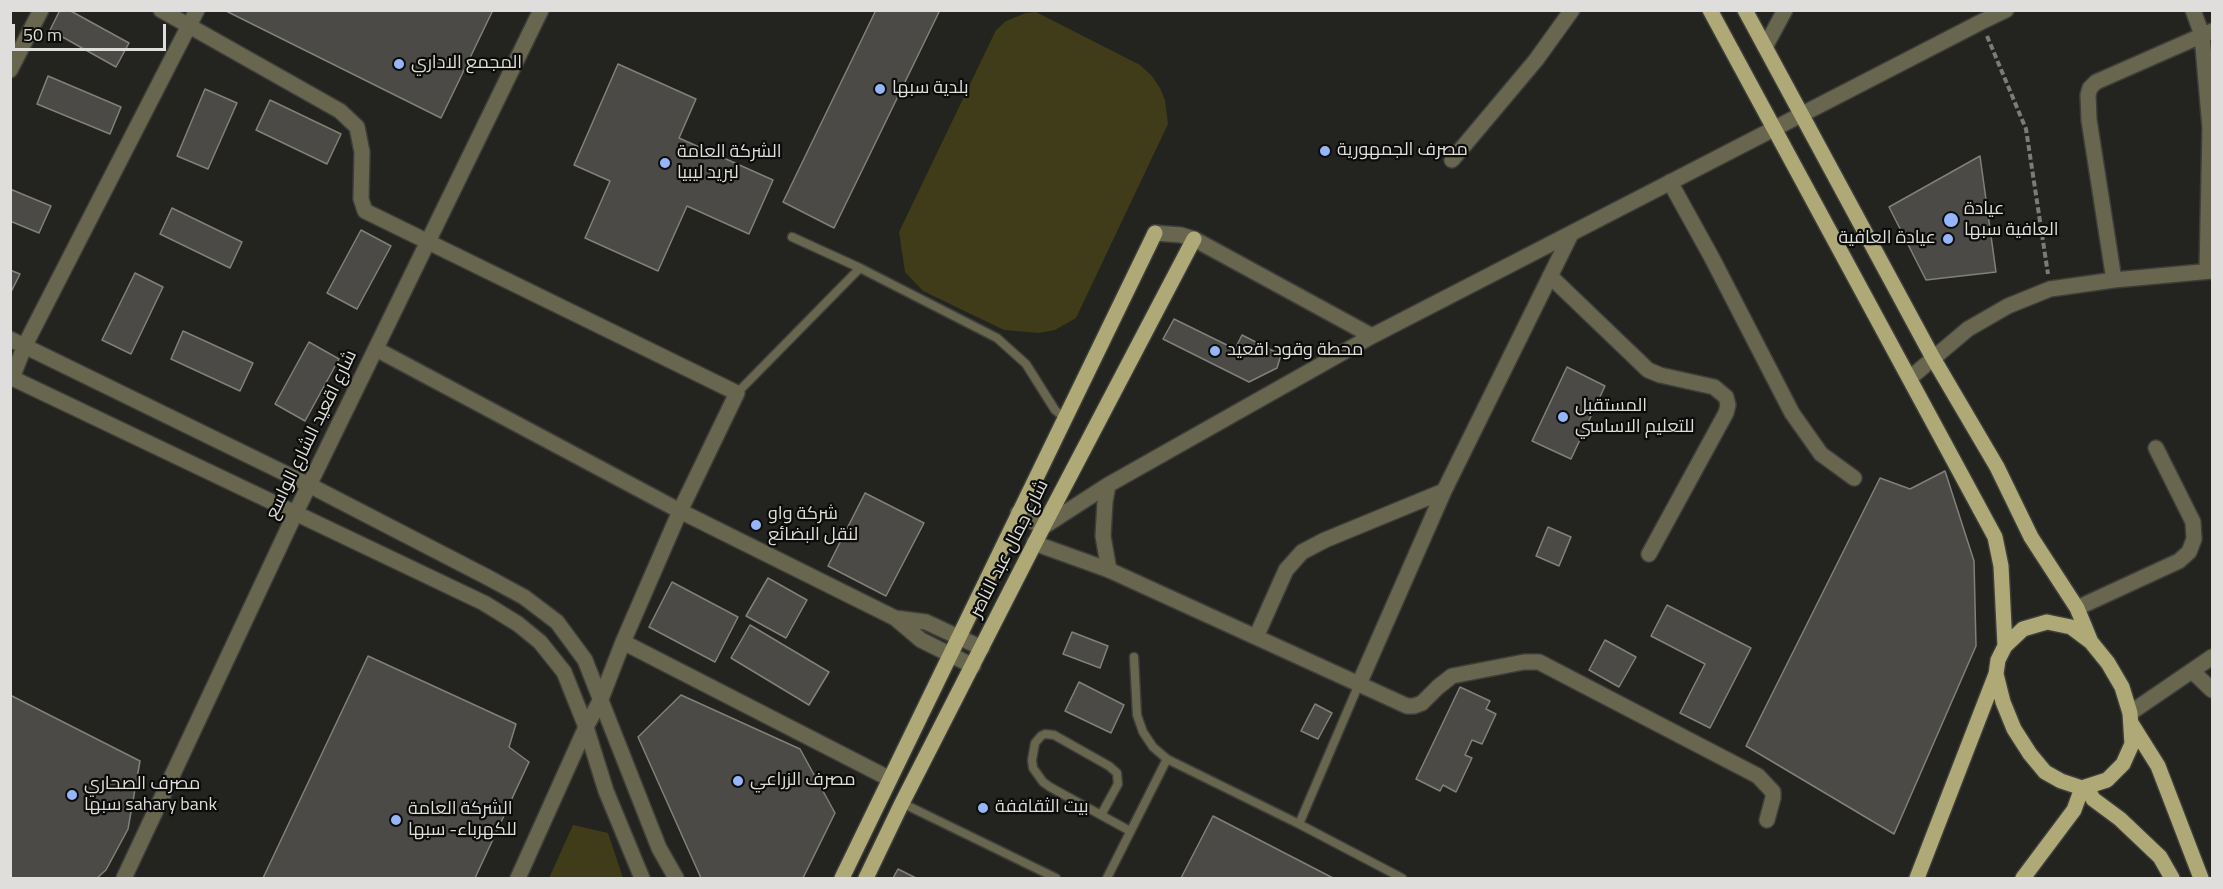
<!DOCTYPE html>
<meta charset="utf-8">
<style>
body{margin:0}
#map{position:relative;width:2223px;height:889px;overflow:hidden;background:#23231f;font-family:"Titillium Web",sans-serif}
canvas{display:block}
.frame{position:absolute;inset:0;border:12px solid #dfdedc;pointer-events:none}
.scale{position:absolute;left:12px;top:24px;width:154px;height:27px;box-sizing:border-box;border:3px solid #dfdedc;border-top:0;padding-left:8px;font-size:18px;line-height:21px;white-space:nowrap;color:#dfdedc;-webkit-text-stroke:4px #0c0c0a;paint-order:stroke}
</style>
<div id="map">
<canvas width="2223" height="889"></canvas>
<div class="frame"></div>
<div class="scale">50 m</div>
</div>
<script>
const context = document.querySelector('canvas').getContext('2d');
context.lineJoin = 'round';
function paint(path, color) {
  context.fillStyle = color;
  context.fill(path, 'evenodd');
}
function poly(rows) {
  const path = new Path2D();
  for (const r of rows) {
    path.moveTo(r[0], r[1]);
    for (let i = 2; i < r.length; i += 2) path.lineTo(r[i], r[i + 1]);
  }
  return path;
}
function trace(path, color, width, dash) {
  context.strokeStyle = color;
  context.lineWidth = width;
  context.lineCap = dash ? 'butt' : 'round';
  context.setLineDash(dash || []);
  context.stroke(path);
}
function label(font, color, halo, rows, align = 'center') {
  context.font = font + ' "Titillium Web",Cairo,sans-serif';
  context.lineWidth = 4.5;
  context.setLineDash([]);
  context.textBaseline = 'middle';
  context.strokeStyle = halo;
  context.fillStyle = color;
  for (const [text, x, y, turn = 0] of rows) {
    context.save();
    context.translate(x, y);
    context.rotate((+turn || 0) * Math.PI / 180);
    context.textAlign = isNaN(turn) ? turn : align;
    if (halo) context.strokeText(text, 0, 0);
    context.fillText(text, 0, 0);
    context.restore();
  }
}
const green = poly([
 [1036,12,1140,65,1152,76,1160,88,1165,100,1168,124,1076,318,1055,330,1039,333,1004,330,923,291,905,272,899,232,996,30,1006,21,1026,13],
 [573,825,608,833,623,878,549,878]
]);
const building = poly([
 [60,10,69,10,129,43,116,67,50,30,60,10],
 [224,10,493,10,441,118,224,10],
 [876,10,940,10,834,228,783,202,876,10],
 [618,64,696,99,679,138,773,180,749,234,687,206,658,271,585,238,610,181,574,165,618,64],
 [48,76,121,107,110,134,37,104,48,76],
 [205,89,237,103,208,169,177,156,205,89],
 [270,100,341,134,327,164,256,130,270,100],
 [1980,156,1996,272,1926,280,1889,207,1980,156],
 [10,189,51,206,39,233,10,221,10,189],
 [172,208,242,242,230,268,160,234,172,208],
 [361,230,391,246,357,309,327,293,361,230],
 [10,270,20,274,10,294,10,270],
 [135,273,163,287,131,354,102,340,135,273],
 [1174,319,1235,349,1242,335,1281,355,1277,368,1249,382,1163,339,1174,319],
 [183,331,253,363,240,391,171,359,183,331],
 [309,342,339,359,305,421,275,404,309,342],
 [1567,367,1605,386,1571,459,1532,441,1567,367],
 [1945,471,1974,561,1976,646,1894,834,1746,746,1880,478,1910,489,1945,471],
 [865,493,924,523,886,596,828,566,865,493],
 [1548,527,1571,537,1559,566,1536,556,1548,527],
 [768,578,807,600,786,638,746,616,768,578],
 [672,582,738,617,715,662,649,627,672,582],
 [1667,605,1751,648,1710,728,1680,713,1705,664,1651,636,1667,605],
 [750,625,829,672,809,705,731,658,750,625],
 [1072,632,1108,646,1100,668,1063,654,1072,632],
 [1605,640,1636,657,1619,687,1589,670,1605,640],
 [368,656,516,724,509,747,529,762,475,878,263,878,368,656],
 [1079,682,1124,705,1111,733,1065,711,1079,682],
 [1460,687,1490,701,1486,709,1496,714,1482,744,1472,740,1465,755,1472,758,1456,792,1443,785,1440,791,1416,779,1460,687],
 [10,695,140,761,128,829,106,870,97,878,10,878,10,695],
 [681,695,800,749,835,813,803,878,701,878,638,737,681,695],
 [1315,704,1332,713,1318,739,1301,731,1315,704],
 [1213,816,1333,878,1181,878,1213,816],
 [898,869,916,878,893,878,898,869]
]);
const path = poly([
 [1987,36,2026,129,2048,274]
]);
const service = poly([
 [792,237,860,268,997,338,1026,364,1055,410,1066,419],
 [737,393,860,268],
 [1134,657,1137,715,1143,732,1153,747,1167,759],
 [902,803,1056,878],
 [1101,815,1118,784,1117,773,1109,766,1054,735,1045,734,1041,736,1035,743,1032,760,1033,768,1043,782,1050,787,1130,831],
 [1299,824,1359,684],
 [1107,878,1167,759,1299,824,1402,878]
]);
const minor = poly([
 [161,10,340,111,357,127,362,152,361,199,365,211,737,393,680,511,623,642,601,699,586,727,518,878],
 [2193,10,2202,35,2210,128,2207,271],
 [1765,47,1785,10],
 [10,70,41,10],
 [1452,160,1536,60,1572,10],
 [1670,182,1712,258,1792,413,1821,454,1854,478],
 [1550,276,1648,370,1660,375,1714,387,1726,397,1728,405,1726,413,1649,554],
 [2114,280,2089,120,2088,95,2090,88,2096,82,2212,31],
 [10,339,309,485,487,577,524,597,557,622,585,660,659,848,676,878],
 [376,349,680,511,895,618,921,640,973,666],
 [10,377,484,603,518,624,540,642,564,672,586,727,606,791,642,878],
 [12,378,25,345,197,10],
 [1910,378,1968,329,2008,306,2050,289,2114,280,2212,271],
 [1034,543,1109,570,1407,706,1414,706,1422,703,1438,687,1452,676,1524,662,1539,662,1758,776,1773,792,1773,798,1767,820],
 [2077,608,2179,561,2189,552,2194,539,2193,522,2156,448],
 [895,618,926,622,982,648],
 [1256,637,1286,570,1302,552,1325,540,1444,491,1571,234],
 [623,642,890,779],
 [2192,671,2212,690],
 [1359,684,1444,491]
]);
const tertiary = poly([
 [1155,233,1181,235,1194,239,1372,336],
 [1108,485,1105,502,1103,536,1109,570],
 [1018,513,1043,527,1108,485,1372,336,1981,22,2006,10],
 [2130,713,2212,657],
 [124,878,295,514,541,10]
]);
const primary = poly([
 [1710,10,1995,537,2001,566,2005,646],
 [1745,10,1933,358,1997,467,2031,537,2077,608,2091,642],
 [2131,723,2158,766,2201,878],
 [2087,787,2093,799,2120,819,2160,857,2172,878],
 [842,878,1155,233],
 [866,878,902,803,1043,527,1194,239],
 [1917,878,1996,674,1998,660,2005,646,2023,629,2047,622,2071,627,2091,642,2108,663,2122,687,2130,713,2132,744,2123,764,2107,780,2082,788,2061,781,2045,772,2030,754,2014,729,2003,702,1996,674],
 [2023,878,2074,810,2082,788]
]);
const markers = [
 [399,64,6,"#95b6fd"],
 [880,89,6,"#95b6fd"],
 [1325,151,6,"#95b6fd"],
 [665,163,6,"#95b6fd"],
 [1951,220,8,"#95b6fd"],
 [1948,239,6,"#95b6fd"],
 [1215,351,6,"#95b6fd"],
 [1563,417,6,"#95b6fd"],
 [756,525,6,"#95b6fd"],
 [738,781,6,"#95b6fd"],
 [72,795,6,"#95b6fd"],
 [983,808,6,"#95b6fd"],
 [396,820,6,"#95b6fd"]
];
const poiNames = [
 ["المجمع الاداري",411,64],
 ["بلدية سبها",892,89],
 ["مصرف الجمهورية",1337,151],
 ["الشركة العامة",677,153],
 ["لبريد ليبيا",677,174],
 ["عيادة",1964,210],
 ["العافية سبها",1964,231],
 ["عيادة العافية",1936,239,"right"],
 ["محطة وقود اقعيد",1227,351],
 ["المستقبل",1575,407],
 ["للتعليم الاساسي",1575,428],
 ["شركة واو",768,515],
 ["لنقل البضائع",768,536],
 ["مصرف الزراعي",750,781],
 ["مصرف الصحاري",84,785],
 ["سبها sahary bank",84,806],
 ["بيت الثقاففة",995,808],
 ["الشركة العامة",408,810],
 ["للكهرباء- سبها",408,831]
];
const streetNames = [
 ["شارع اقعيد الشارع الواسع",312,435,-64],
 ["شارع جمال عبد الناصر",1010,549,-63]
];
paint(green, '#403b18');
paint(building, '#4b4a46');
trace(building, '#81817c', 1.5);
trace(service, '#3d3d39', 11);
trace(minor, '#3d3d39', 18);
trace(tertiary, '#3d3d39', 18);
trace(primary, '#3d3d39', 18);
trace(path, '#7b7b78', 4, [6, 3]);
trace(service, '#68664e', 8);
trace(minor, '#68664e', 15);
trace(tertiary, '#68664e', 15);
trace(primary, '#afa978', 15);
for (const [x, y, r, color] of markers) {
  const dot = new Path2D();
  dot.arc(x, y, r, 0, 2 * Math.PI);
  context.fillStyle = color;
  context.fill(dot);
  trace(dot, '#0c0c0a', 2);
}
label('18px', '#dfdedc', '#0c0c0a', poiNames, 'left');
label('18px', '#dfdedc', '#0c0c0a', streetNames);
</script>
